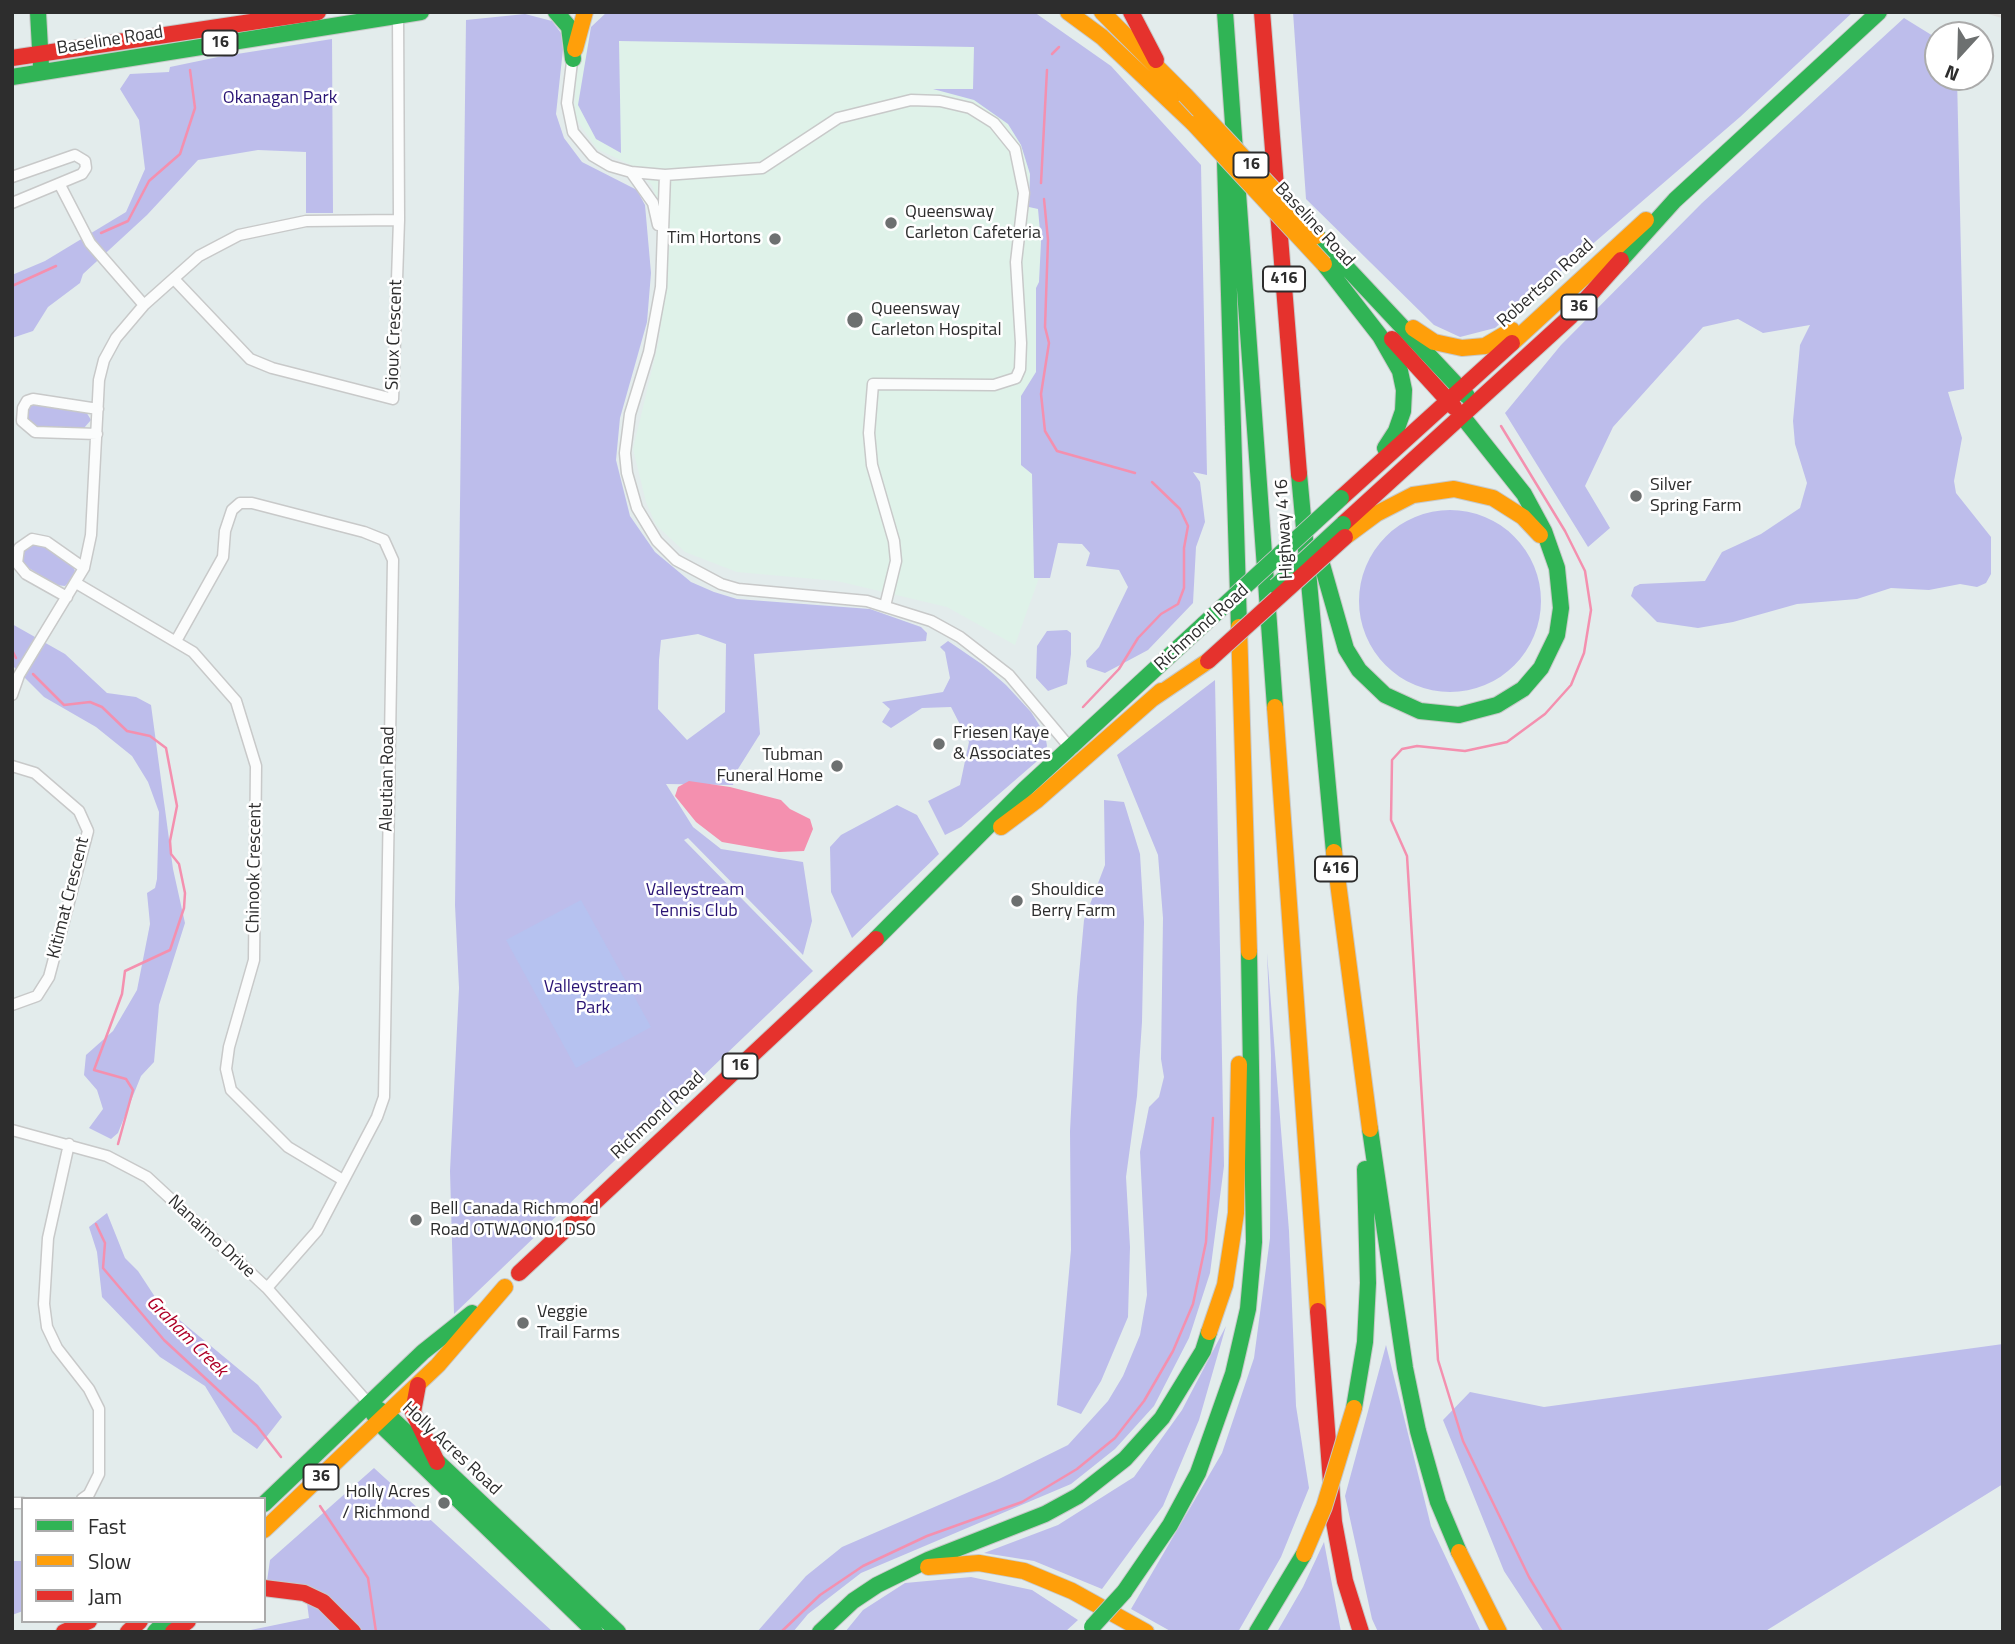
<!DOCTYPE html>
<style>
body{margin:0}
#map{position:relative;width:2015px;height:1644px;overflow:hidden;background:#e3ecec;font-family:"Titillium Web",sans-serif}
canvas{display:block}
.frame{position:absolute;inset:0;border:14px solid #2d2d2d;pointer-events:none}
.legend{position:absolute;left:21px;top:1497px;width:245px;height:126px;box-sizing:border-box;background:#fff;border:2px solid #ababab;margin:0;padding:9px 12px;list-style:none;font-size:21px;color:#2d2d2d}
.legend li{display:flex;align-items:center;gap:14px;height:35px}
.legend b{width:35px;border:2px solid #ababab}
.north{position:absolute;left:1924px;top:21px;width:70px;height:70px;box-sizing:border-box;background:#fff;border:2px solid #ababab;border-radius:50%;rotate:202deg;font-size:19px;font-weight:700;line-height:28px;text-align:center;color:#2d2d2d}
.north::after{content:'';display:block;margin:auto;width:24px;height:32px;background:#6d7070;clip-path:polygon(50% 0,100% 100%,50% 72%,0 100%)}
</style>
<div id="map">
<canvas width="2015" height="1644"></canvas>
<div class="frame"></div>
<ul class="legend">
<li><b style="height:9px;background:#30b455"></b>Fast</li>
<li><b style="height:9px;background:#ff9f0a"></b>Slow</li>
<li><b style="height:9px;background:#e5322d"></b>Jam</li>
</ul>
<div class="north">N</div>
</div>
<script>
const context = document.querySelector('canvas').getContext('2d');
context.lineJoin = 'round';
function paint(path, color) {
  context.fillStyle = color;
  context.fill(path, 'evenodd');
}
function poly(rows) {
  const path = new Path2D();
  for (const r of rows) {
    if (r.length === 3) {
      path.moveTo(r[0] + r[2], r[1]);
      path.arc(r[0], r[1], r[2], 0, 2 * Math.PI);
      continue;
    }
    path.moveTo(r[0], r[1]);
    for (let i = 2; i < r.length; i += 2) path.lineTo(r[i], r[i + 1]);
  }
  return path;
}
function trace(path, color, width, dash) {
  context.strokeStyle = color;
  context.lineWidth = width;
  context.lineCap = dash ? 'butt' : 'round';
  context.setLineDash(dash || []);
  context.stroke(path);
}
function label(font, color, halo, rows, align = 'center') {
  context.font = font + ' "Titillium Web",sans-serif';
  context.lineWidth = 5;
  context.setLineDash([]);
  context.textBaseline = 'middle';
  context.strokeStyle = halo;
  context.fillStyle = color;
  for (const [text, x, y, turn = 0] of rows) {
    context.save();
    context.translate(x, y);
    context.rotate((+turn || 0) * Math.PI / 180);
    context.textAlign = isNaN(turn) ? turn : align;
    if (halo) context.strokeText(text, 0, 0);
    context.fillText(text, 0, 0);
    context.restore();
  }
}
const medical = poly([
 [613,23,979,27,1020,112,1051,248,1046,558,1015,645,947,607,837,581,737,572,685,552,656,525,646,502,633,449,659,340,670,241,652,185,631,165,597,149,574,116,576,79,585,36]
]);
const green = poly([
 [607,12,1034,12,1111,66,1201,165,1207,475,1193,472,1200,482,1205,522,1196,547,1193,603,1148,650,1105,673,1087,667,1086,661,1099,647,1128,587,1119,570,1086,566,1090,553,1082,544,1058,543,1050,578,1034,578,1032,474,1021,465,1021,396,1036,372,1036,288,1039,282,1041,242,1038,209,1029,207,1030,174,1021,145,1008,124,974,100,933,89,973,89,974,47,619,41,621,153,596,139,578,105,591,27],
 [1293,12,1853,12,1740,117,1495,328,1460,337,1434,325,1306,199],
 [525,14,552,21,561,33,563,49,556,114,564,138,582,162,637,190,645,205,651,273,647,322,620,418,616,460,630,516,655,552,691,582,714,592,737,599,870,609,921,627,927,633,926,641,754,654,760,734,738,769,733,785,666,784,693,827,721,849,803,862,812,921,803,955,688,838,684,840,813,971,454,1314,450,1171,459,988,455,905,466,20],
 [698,634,726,644,725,712,687,740,658,709,659,660,661,640],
 [1904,18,1938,39,1938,77,1957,77,1964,389,1948,392,1962,438,1954,481,1956,493,1991,537,1991,574,1986,583,1977,587,1960,584,1929,590,1891,588,1857,599,1797,604,1733,622,1698,628,1657,622,1631,596,1634,587,1640,584,1705,581,1722,552,1761,534,1800,508,1807,483,1795,444,1793,421,1800,345,1810,325,1763,333,1738,319,1703,327,1613,427,1585,486,1610,528,1588,547,1505,413,1561,345,1702,203],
 [332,39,333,213,306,213,306,152,258,150,198,160,147,215,83,274,80,283,48,307,33,331,12,338,12,275,45,261,126,212,145,169,139,120,120,89,130,74,169,72,170,67,218,57],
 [33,403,85,410,91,420,84,428,33,427,24,419,28,406],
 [1450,601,91],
 [28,544,43,545,72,564,75,571,70,581,65,586,56,585,24,565,22,558],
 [12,624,65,654,107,693,136,697,151,705,173,869,185,923,159,1005,154,1062,141,1076,118,1133,111,1139,89,1128,103,1109,97,1090,84,1075,86,1055,113,1031,137,990,150,924,147,893,155,888,157,879,159,812,148,782,132,756,96,727,44,697,12,665],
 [1067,630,1071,633,1071,654,1067,684,1048,691,1036,678,1037,646,1047,631],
 [948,641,983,665,1006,685,1031,712,1045,734,1047,746,1043,756,961,827,945,835,928,801,960,785,969,742,951,707,922,708,891,728,882,722,890,709,882,702,943,692,950,678,945,652,940,647],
 [1215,680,1224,1166,1210,1273,1189,1338,1154,1406,1115,1449,1071,1484,861,1573,808,1614,793,1632,757,1632,806,1576,842,1547,999,1479,1068,1445,1108,1401,1123,1376,1140,1335,1147,1295,1140,1152,1149,1107,1159,1097,1164,1077,1161,1059,1163,918,1158,855,1117,755],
 [1104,800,1124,802,1140,854,1144,922,1142,1022,1137,1096,1126,1177,1130,1247,1128,1317,1101,1381,1081,1414,1057,1405,1071,1250,1070,1131,1077,997,1084,920,1105,865],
 [897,805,917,815,939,854,852,938,831,892,830,847,841,835],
 [1267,953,1289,1231,1296,1406,1309,1488,1281,1557,1238,1632,1172,1632,1131,1609,1222,1453,1254,1358,1270,1238,1271,1055],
 [107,1213,125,1258,138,1271,159,1303,258,1385,282,1417,257,1449,233,1432,205,1386,160,1357,102,1297,97,1252,89,1227],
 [1226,1326,1199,1420,1163,1506,1102,1589,1034,1561,984,1553,1058,1525,1134,1477,1182,1410],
 [2003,1344,2003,1484,1764,1632,1544,1632,1504,1571,1443,1420,1470,1392,1544,1407],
 [1386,1345,1431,1526,1481,1632,1378,1632,1372,1619,1345,1496],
 [374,1468,553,1632,241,1632,309,1618,305,1588,267,1581,270,1560],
 [1324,1542,1341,1632,1277,1632,1303,1587],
 [12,1561,23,1561,23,1611,12,1615],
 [971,1577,1032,1590,1078,1620,1065,1632,845,1632,863,1610,905,1583]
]);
const pitch = poly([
 [581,900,651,1027,576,1068,506,940]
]);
const water = poly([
 [689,781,730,787,781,800,790,809,810,819,813,829,804,851,779,852,722,842,696,822,675,796,678,787]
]);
const stream = poly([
 [1052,54,1059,47],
 [1041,183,1047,70],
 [1044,199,1048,240,1045,327,1049,343,1041,394,1045,431,1057,451,1135,473],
 [101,233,128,221,149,181,180,154,195,108,190,70],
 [12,286,56,266],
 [1501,426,1565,531,1585,571,1591,610,1584,653,1571,685,1545,714,1507,742,1465,751,1417,746,1402,749,1392,760,1391,820,1407,856,1438,1360,1463,1441,1529,1577,1562,1632],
 [12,650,16,658],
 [33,674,64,705,90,702,102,707,127,731,150,736,166,748,177,806,170,841,171,854,179,864,185,893,184,908,170,950,125,971,122,994,94,1070,126,1079,133,1090,118,1144],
 [1083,707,1119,669,1138,638,1161,614,1178,604,1184,588,1184,548,1188,526,1180,509,1152,482],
 [96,1224,105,1243,103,1268,164,1340,257,1426,281,1457],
 [320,1506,368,1578,376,1632],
 [781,1632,820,1595,863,1566,927,1536,1022,1502,1077,1469,1115,1438,1144,1401,1173,1351,1193,1304,1206,1242,1213,1118]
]);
const street = poly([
 [573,54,567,103,573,132,593,156,610,166,631,172,665,175,762,168,838,118,911,100,940,101,970,108,994,123,1015,149,1024,193,1016,262,1021,343,1020,369,1016,378,994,385,873,384,869,433,872,465,894,541,896,561,885,606],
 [631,172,653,203,658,225],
 [665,175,661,287,649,352,630,414,625,453,627,473,637,508,657,541,676,560,721,584,738,589,867,601,931,621,960,637,1009,675,1072,750],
 [12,177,75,155,85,161,86,168,82,174,12,203],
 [60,185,90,243,144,305],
 [174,279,250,359,272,368,393,399,399,220,398,12],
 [97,434,35,432,22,421,23,408,27,401,33,399,98,409],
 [76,583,193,652,236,701,256,766,254,960,229,1047,226,1069,231,1090,288,1147,343,1180],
 [67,597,26,574,17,563,19,548,32,539,47,542,84,568],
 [176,641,223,557,225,531,232,510,240,503,252,503,364,532,384,540,393,560,384,1097,377,1117,317,1231,267,1288],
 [12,695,19,675,84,568,91,535,99,380,104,360,116,338,144,305,199,256,239,235,306,221,399,220],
 [12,766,35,773,79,811,88,831,49,977,37,996,12,1005],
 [12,1130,107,1156,147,1177,267,1288,369,1404],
 [69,1144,48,1238,44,1304,47,1327,57,1348,89,1389,99,1409,99,1474,89,1494,82,1499],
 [12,1503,23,1503]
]);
const fast = poly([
 [38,12,41,66],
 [556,12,569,27,573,59],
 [1225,12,1275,707],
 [12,77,421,12],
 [1225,161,1239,627],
 [1317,236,1467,396],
 [1621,260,1675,200,1879,12],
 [1324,264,1380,336,1400,371,1404,390,1403,411,1396,431,1385,448],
 [1299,474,1334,852],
 [1317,547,1346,649,1359,670,1385,695,1420,711,1459,715,1497,705,1523,689,1541,668,1557,635,1561,608,1557,568,1544,531,1524,494,1462,416],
 [876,939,1025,789,1204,624],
 [1370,1129,1405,1368,1418,1431,1438,1502,1459,1552],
 [369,1404,388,1415,618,1632],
 [1354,1408,1365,1342,1368,1283,1365,1169],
 [373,1413,379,1423,595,1632],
 [264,1504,423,1352,472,1313],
 [1124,1592,1170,1525,1198,1473,1233,1374,1248,1309,1254,1242,1249,952],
 [155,1632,166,1621],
 [820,1632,853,1601,877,1585,928,1560,1045,1514,1078,1496,1125,1459,1162,1418,1203,1351,1209,1332],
 [1257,1632,1304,1554]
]);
const slow = poly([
 [1068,12,1102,37,1194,124],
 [1102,12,1185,95],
 [575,49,585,12],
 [1413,328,1434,342,1462,348,1485,346,1512,330],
 [1512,343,1646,220],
 [1345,537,1376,514,1413,495,1454,489,1493,498,1523,517,1540,535],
 [1239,627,1249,952],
 [1152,699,1208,661],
 [1275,707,1318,1311],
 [1001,827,1037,800,1161,691],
 [1334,852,1370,1129],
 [1209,1332,1225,1285,1236,1213,1239,1064],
 [264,1530,438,1365,505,1287],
 [1459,1552,1499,1632],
 [928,1567,979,1563,1024,1571,1072,1591,1146,1632]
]);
const jam = poly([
 [1131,12,1156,60],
 [1262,12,1299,474],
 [12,58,318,12],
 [1392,339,1454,407],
 [1341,498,1512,343],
 [1343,524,1571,316,1621,260],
 [519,1273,876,939],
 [1318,1311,1334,1522,1345,1581,1361,1632],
 [418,1385,413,1412,437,1462],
 [264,1588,304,1593,323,1602,353,1632],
 [64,1632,89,1621],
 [128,1632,140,1621],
 [173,1632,188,1621]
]);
const rail = poly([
 [1986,12,2003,17]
]);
const fastBridge = poly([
 [1276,586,1343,524],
 [1204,624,1341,498],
 [1092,1627,1124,1592]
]);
const slowBridge = poly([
 [1185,95,1317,236],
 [1194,124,1324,264],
 [1304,1554,1324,1507,1354,1408]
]);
const jamBridge = poly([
 [1208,661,1345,537]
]);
const markers = [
 [891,223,7,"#6d7070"],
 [775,239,7,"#6d7070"],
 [855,320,9,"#6d7070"],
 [1636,496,7,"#6d7070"],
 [939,744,7,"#6d7070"],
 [837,766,7,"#6d7070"],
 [1017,901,7,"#6d7070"],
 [416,1220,7,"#6d7070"],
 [523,1323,7,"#6d7070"],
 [444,1503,7,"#6d7070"]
];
const shields = [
 [220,43,35],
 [1251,165,35],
 [1284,279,42],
 [1579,307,35],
 [1336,869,42],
 [740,1066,35],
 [321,1477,35]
];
const shieldNames = [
 ["16",220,43],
 ["16",1251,165],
 ["416",1284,279],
 ["36",1579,307],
 ["416",1336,869],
 ["16",740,1066],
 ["36",321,1477]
];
const streetNames = [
 ["Baseline Road",110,41,-9],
 ["Baseline Road",1314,225,47],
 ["Robertson Road",1546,284,-42],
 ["Sioux Crescent",395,335,-88],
 ["Highway 416",1285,529,-93],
 ["Richmond Road",1202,628,-42],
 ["Aleutian Road",388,779,-89],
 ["Chinook Crescent",255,868,-89],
 ["Kitimat Crescent",69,898,-76],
 ["Richmond Road",658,1116,-43],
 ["Nanaimo Drive",211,1237,43],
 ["Holly Acres Road",451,1449,43]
];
const parkNames = [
 ["Okanagan Park",280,99],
 ["Valleystream",695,891],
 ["Tennis Club",695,912],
 ["Valleystream",593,988],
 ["Park",593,1009]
];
const poiNames = [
 ["Queensway",905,213],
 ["Carleton Cafeteria",905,234],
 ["Tim Hortons",761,239,"right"],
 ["Queensway",871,310],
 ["Carleton Hospital",871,331],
 ["Silver",1650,486],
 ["Spring Farm",1650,507],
 ["Friesen Kaye",953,734],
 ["& Associates",953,755],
 ["Tubman",823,756,"right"],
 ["Funeral Home",823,777,"right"],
 ["Shouldice",1031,891],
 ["Berry Farm",1031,912],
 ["Bell Canada Richmond",430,1210],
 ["Road OTWAON01DS0",430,1231],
 ["Veggie",537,1313],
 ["Trail Farms",537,1334],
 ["Holly Acres",430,1493,"right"],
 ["/ Richmond",430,1514,"right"]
];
const waterNames = [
 ["Graham Creek",186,1337,45]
];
paint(medical, '#dff2e9');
paint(green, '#bdbdeb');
paint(pitch, '#b6c2f0');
paint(water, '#f490af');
trace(stream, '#f490af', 2.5);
trace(street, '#c8c9c9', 13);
trace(fast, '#c8c9c9', 18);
trace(slow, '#c8c9c9', 18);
trace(jam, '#c8c9c9', 18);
trace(street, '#fbfcfc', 10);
trace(fast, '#30b455', 16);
trace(slow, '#ff9f0a', 16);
trace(jam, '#e5322d', 16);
trace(rail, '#e0dfde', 2.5);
trace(fastBridge, '#c3c6c6', 18, []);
trace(slowBridge, '#c3c6c6', 18, []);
trace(jamBridge, '#c3c6c6', 18, []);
trace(fastBridge, '#30b455', 16);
trace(slowBridge, '#ff9f0a', 16);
trace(jamBridge, '#e5322d', 16);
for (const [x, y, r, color] of markers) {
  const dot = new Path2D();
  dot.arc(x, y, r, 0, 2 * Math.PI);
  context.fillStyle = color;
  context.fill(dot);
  trace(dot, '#fff', 2.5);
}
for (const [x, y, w] of shields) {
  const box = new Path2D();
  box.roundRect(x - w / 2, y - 12.5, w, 25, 5);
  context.fillStyle = '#fff';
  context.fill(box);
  trace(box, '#2d2d2d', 2);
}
label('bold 16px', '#2d2d2d', null, shieldNames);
label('18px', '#2d2d2d', '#fff', streetNames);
label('18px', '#291374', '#fff', parkNames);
label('18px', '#2d2d2d', '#fff', poiNames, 'left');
label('italic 19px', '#ae0027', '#fff', waterNames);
</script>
